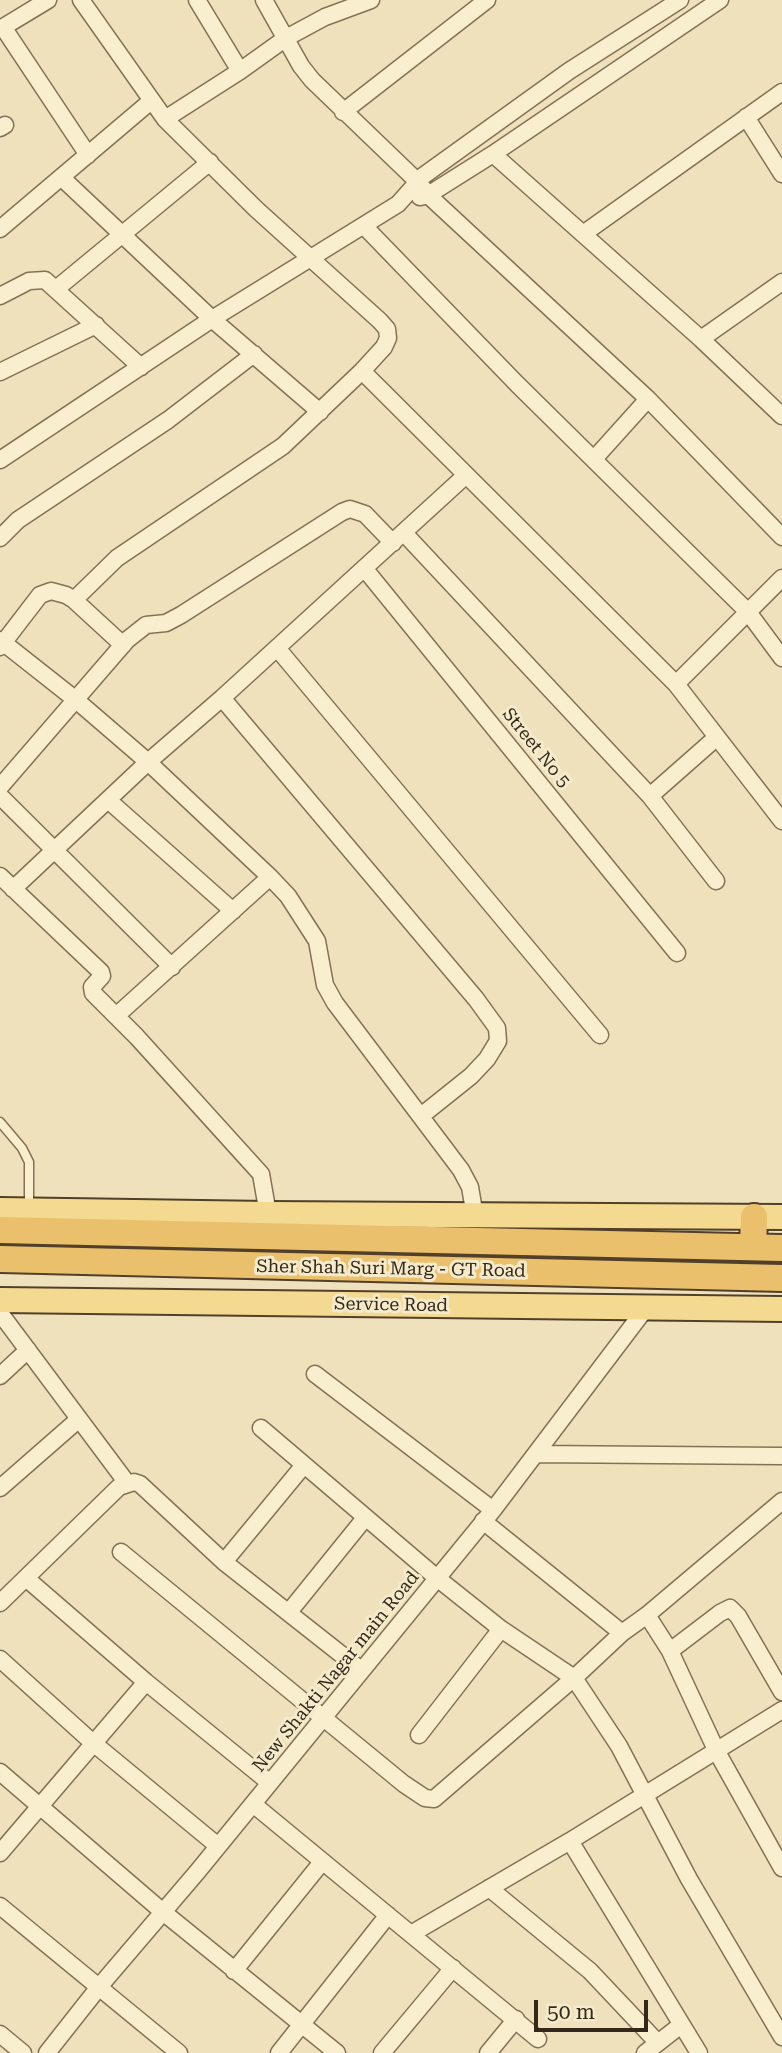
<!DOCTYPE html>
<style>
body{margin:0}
#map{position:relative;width:782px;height:2053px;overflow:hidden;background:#eee1bb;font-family:"Roboto Serif",serif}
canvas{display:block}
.scale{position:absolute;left:534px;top:2000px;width:114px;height:32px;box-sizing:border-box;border:4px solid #34281a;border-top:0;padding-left:9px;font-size:21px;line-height:24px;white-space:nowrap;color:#34281a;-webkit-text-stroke:5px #f5ebcb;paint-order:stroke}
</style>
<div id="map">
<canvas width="782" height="2053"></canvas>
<div class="scale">50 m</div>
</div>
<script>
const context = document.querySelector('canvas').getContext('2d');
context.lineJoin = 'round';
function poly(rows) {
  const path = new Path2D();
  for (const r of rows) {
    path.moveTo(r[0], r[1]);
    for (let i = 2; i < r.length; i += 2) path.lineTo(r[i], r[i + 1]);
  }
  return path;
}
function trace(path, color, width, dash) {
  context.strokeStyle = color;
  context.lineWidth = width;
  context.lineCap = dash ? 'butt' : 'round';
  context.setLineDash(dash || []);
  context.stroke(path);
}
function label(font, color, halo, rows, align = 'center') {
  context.font = font + ' "Roboto Serif",serif';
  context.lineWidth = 6;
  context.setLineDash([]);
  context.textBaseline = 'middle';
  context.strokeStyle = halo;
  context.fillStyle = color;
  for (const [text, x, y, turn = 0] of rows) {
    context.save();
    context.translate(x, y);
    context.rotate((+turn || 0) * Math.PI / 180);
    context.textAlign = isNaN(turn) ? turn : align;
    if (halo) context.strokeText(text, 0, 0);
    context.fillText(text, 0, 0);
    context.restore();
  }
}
const service = poly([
 [0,1122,22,1148,29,1162,29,1207]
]);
const minor = poly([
 [197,0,240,71],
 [264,0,301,66,312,80,418,182,428,195,648,399,782,537],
 [3,27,88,155],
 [0,29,48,0],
 [343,112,487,0],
 [746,117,782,174],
 [165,119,240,71,286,38,325,17,371,0],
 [0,128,5,125],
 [493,154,701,339,782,416],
 [62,178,212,319,320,412],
 [420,197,428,195,493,154,720,0],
 [364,226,517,384,748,612,782,658],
 [0,229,151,101],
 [583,234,782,92],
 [56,289,210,162],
 [0,296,29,281,45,280,141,367],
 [701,339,782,282],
 [362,371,676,684,782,821],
 [0,372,96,325],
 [594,459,648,399],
 [0,460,212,319,398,204,423,176,569,71,680,0],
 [404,533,650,796,716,881],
 [0,538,18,520,168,420,254,354],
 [364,568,677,953],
 [74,600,117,558,283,446,362,371,384,347,388,338,387,329,380,321,256,209,165,119,81,0],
 [0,640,76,700,148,762,270,877,288,896,317,941,325,985,335,1003,461,1170,470,1187,475,1216],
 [0,647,40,595,51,591,66,595,74,600,123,645],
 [277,648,600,1035],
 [676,684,782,578],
 [222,698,476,999,497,1028,498,1041,487,1059,471,1076,421,1116],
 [0,787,127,640,146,625,166,623,181,615,342,512,350,509,365,514,393,543],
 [0,796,172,967],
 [650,796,717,737],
 [108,800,233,911],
 [0,876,101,972,102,976,92,987,93,993,137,1037,261,1174,268,1214],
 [13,889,148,762,222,698,465,476],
 [116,1016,270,877],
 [0,1313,127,1483],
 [315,1374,493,1510],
 [0,1376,28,1350],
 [261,1428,437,1578,501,1629,574,1678,619,1746,689,1879,782,2037],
 [536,1454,782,1456],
 [0,1488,79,1419],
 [483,1521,622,1633],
 [121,1552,404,1784,425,1798,434,1799,574,1678,622,1633,647,1615,782,1501],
 [224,1562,304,1465],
 [27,1579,146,1682,270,1783],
 [0,1603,119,1487,134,1482,140,1484,224,1562,361,1670],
 [289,1612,365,1518],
 [647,1615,670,1651,717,1752,782,1868],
 [670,1651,720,1613,730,1608,738,1616,782,1692],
 [0,1659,92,1742,218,1846],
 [419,1735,501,1629],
 [0,1772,163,1912,337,2053],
 [253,1804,538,2039],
 [570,1841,699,2053],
 [0,1853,146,1682],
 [489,1888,590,1971,658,2043],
 [0,1906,179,2053],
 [411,1934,570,1841,782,1710],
 [234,1971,322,1862],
 [0,2034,23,2053],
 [47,2053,99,1987,198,1871,493,1510,646,1308],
 [279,2053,388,1915],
 [382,2053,453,1968],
 [488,2053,516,2019],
 [645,2053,681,2025]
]);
const primary = poly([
 [0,1210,268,1214,782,1217],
 [0,1300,782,1309]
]);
const trunk = poly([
 [0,1230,782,1248],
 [753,1247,754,1217],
 [0,1259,782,1278]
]);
const streetNames = [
 ["Street No 5",536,748,51],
 ["Sher Shah Suri Marg - GT Road",391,1269,1],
 ["Service Road",391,1305,1],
 ["New Shakti Nagar main Road",336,1672,-51]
];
trace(service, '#857155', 11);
trace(minor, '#857155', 19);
trace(primary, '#523f2a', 28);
trace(trunk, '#523f2a', 30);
trace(service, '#f9eece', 8);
trace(minor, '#f9eece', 16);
trace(primary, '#f4da91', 24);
trace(trunk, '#eac06c', 26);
label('18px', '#34281a', '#f5ebcb', streetNames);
</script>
